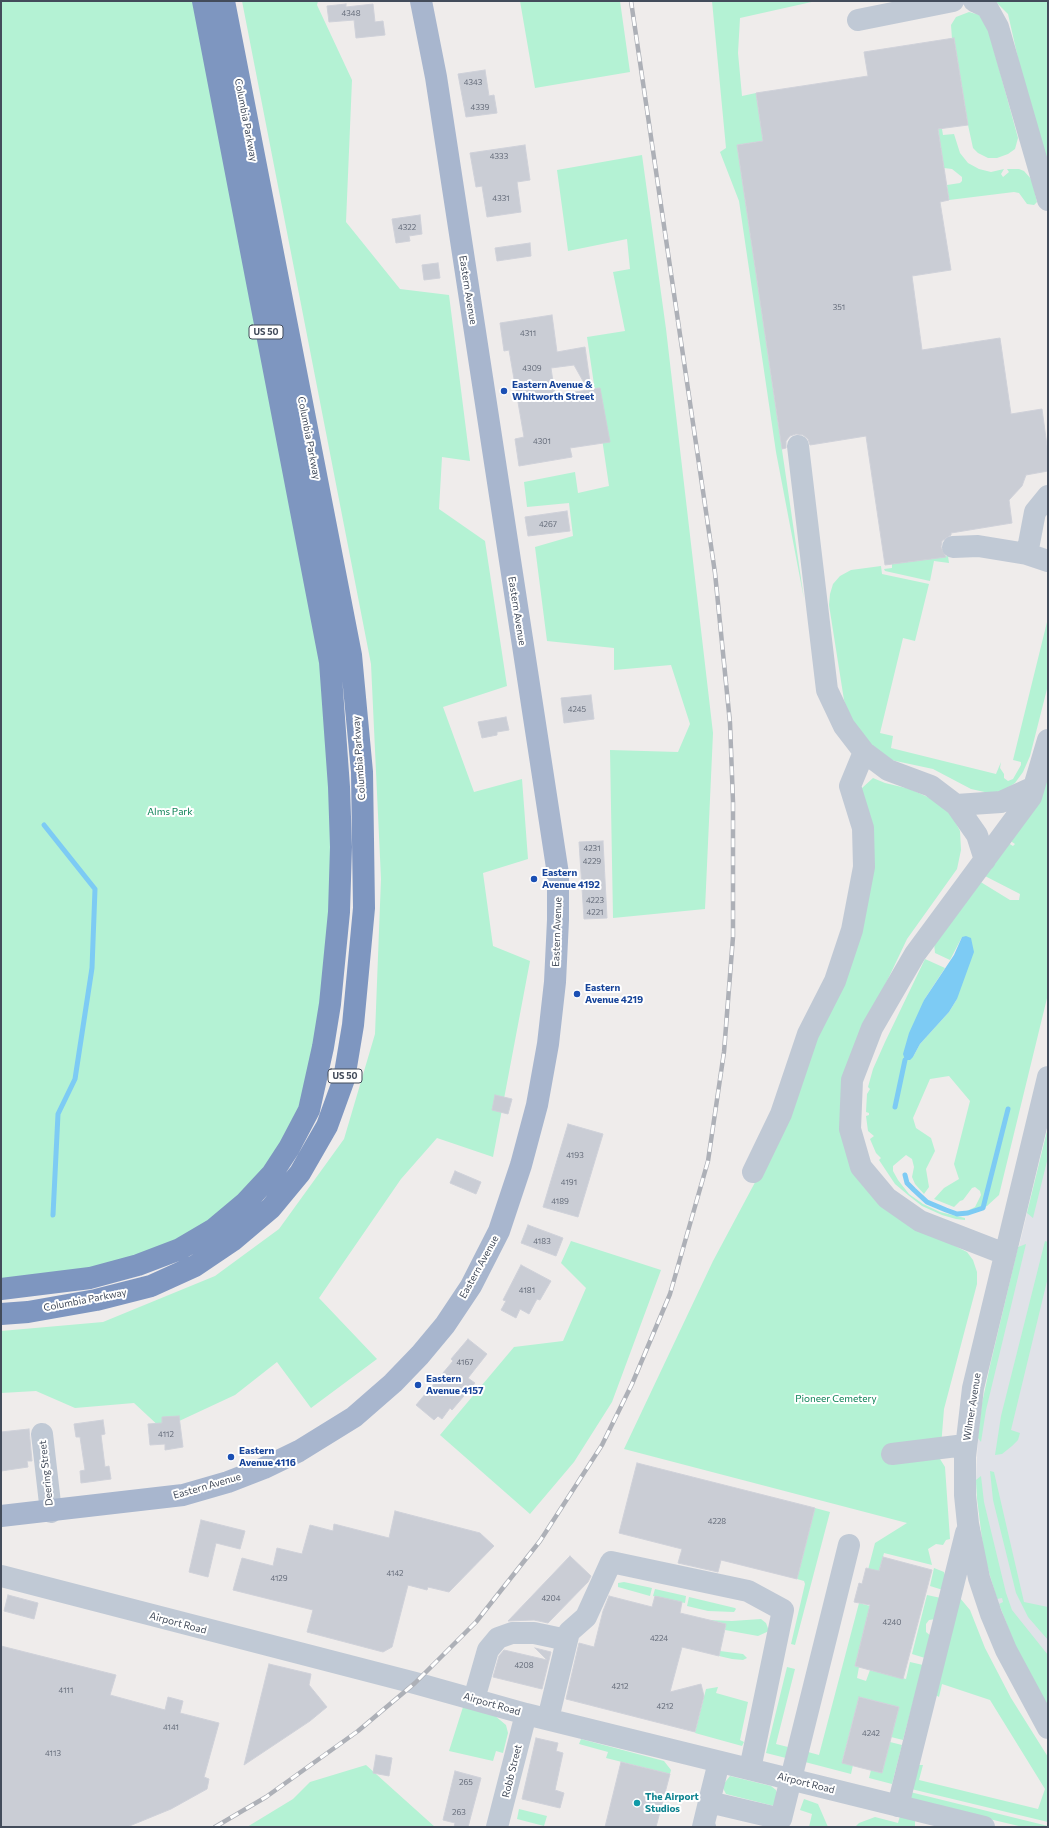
<!DOCTYPE html>
<style>
body{margin:0}
#map{position:relative;width:1049px;height:1828px;overflow:hidden;background:#efeceb;font-family:Commissioner,sans-serif}
canvas{display:block}
.frame{position:absolute;inset:0;border:2px solid #434c5b;pointer-events:none}
</style>
<div id="map">
<canvas width="1049" height="1828"></canvas>
<div class="frame"></div>
</div>
<script>
const context = document.querySelector('canvas').getContext('2d');
context.lineJoin = 'round';
function paint(path, color) {
  context.fillStyle = color;
  context.fill(path, 'evenodd');
}
function poly(rows) {
  const path = new Path2D();
  for (const r of rows) {
    path.moveTo(r[0], r[1]);
    for (let i = 2; i < r.length; i += 2) path.lineTo(r[i], r[i + 1]);
  }
  return path;
}
function trace(path, color, width, dash) {
  context.strokeStyle = color;
  context.lineWidth = width;
  context.lineCap = dash ? 'butt' : 'round';
  context.setLineDash(dash || []);
  context.stroke(path);
}
function label(font, color, halo, rows, align = 'center') {
  context.font = font + ' Commissioner,sans-serif';
  context.lineWidth = 4;
  context.setLineDash([]);
  context.textBaseline = 'middle';
  context.strokeStyle = halo;
  context.fillStyle = color;
  for (const [text, x, y, turn = 0] of rows) {
    context.save();
    context.translate(x, y);
    context.rotate((+turn || 0) * Math.PI / 180);
    context.textAlign = isNaN(turn) ? turn : align;
    if (halo) context.strokeText(text, 0, 0);
    context.fillText(text, 0, 0);
    context.restore();
  }
}
const airport = poly([
 [1048,1127,1048,1707,999,1604,984,1554,977,1498,976,1480,978,1438,990,1366]
]);
const green = poly([
 [1,1,203,1,330,662,335,957,289,1148,180,1249,1,1289],
 [242,1,318,1,317,5,352,80,346,222,400,289,449,295,470,461,442,457,439,509,485,541,507,686,443,707,474,792,522,779,528,859,483,873,493,946,530,961,493,1157,437,1138,401,1179,319,1298,377,1359,311,1408,277,1362,235,1395,162,1429,134,1403,75,1408,36,1391,1,1393,1,1331,103,1322,215,1276,279,1229,344,1139,375,1034,381,879,371,664],
 [520,1,620,1,630,72,535,88],
 [712,1,816,1,740,18,738,53,742,96,756,93,763,141,737,145,804,599,776,452,739,201,720,152,726,148],
 [995,1,1048,1,1048,170,1029,107,1008,14],
 [969,12,980,15,986,21,1018,138,1015,149,1008,154,997,158,988,158,978,153,973,148,968,125,954,38,952,39,951,25,956,17],
 [938,129,942,129,943,135,954,134,960,153,968,163,979,169,991,172,1004,169,1001,174,1003,177,1009,172,1007,169,1019,169,1024,171,1032,180,1037,202,1034,205,1027,204,1019,193,1014,192,949,200,947,185,960,183,962,181,962,177,952,169,944,168],
 [642,155,666,329,713,733,705,909,613,918,610,750,678,752,690,724,671,665,614,670,614,648,547,641,535,547,573,536,569,503,527,507,524,482,575,472,578,493,609,486,587,337,625,331,613,272,630,269,627,239,568,251,557,170],
 [948,556,949,563,934,561,930,581,885,571,884,569,892,568,892,564],
 [881,566,882,574,929,584,915,641,903,638,880,733,893,736,891,748,996,774,1001,762,1000,768,1004,774,1004,778,1008,781,1013,779,1021,765,1021,762,1013,760,1048,618,1048,685,1030,756,1023,772,1015,783,1003,791,989,793,971,789,933,769,891,760,873,750,851,721,844,700,829,605,830,594,833,584,840,576,851,570],
 [1048,774,1048,994,999,1195,987,1206,967,1213,967,1211,975,1207,981,1195,980,1191,975,1187,972,1188,963,1200,960,1201,954,1207,934,1199,944,1188,959,1179,954,1164,970,1101,949,1076,930,1079,913,1118,916,1128,931,1138,935,1151,926,1169,929,1187,924,1194,915,1184,912,1177,914,1167,912,1159,906,1155,893,1166,893,1171,898,1180,909,1194,923,1204,940,1212,965,1218,965,1220,956,1219,942,1215,922,1206,908,1195,895,1184,879,1160,881,1158,876,1153,870,1139,874,1136,868,1131,866,1116,869,1115,869,1113,866,1112,867,1094,870,1089,868,1087,873,1069,885,1042,925,959,945,968,924,1000,913,1057,920,1044,949,1012,957,999,962,937,950,960,935,953,934,943,979,881,1010,900,1019,900,1020,894,983,875,1008,843,1013,846,1015,844,1009,840],
 [873,778,885,783,910,789,932,799,950,812,960,831,961,850,957,869,907,939,850,1059,842,1099,894,1215,967,1252,973,1260,977,1272,977,1284,944,1409,940,1459,945,1467,950,1539,946,1540,943,1545,936,1544,928,1549,932,1565,884,1553,875,1587,864,1585,875,1543,907,1523,624,1449,713,1261,760,1173,856,930,862,788],
 [1048,1127,1048,1157,1033,1218,1027,1213],
 [571,1241,661,1270,612,1402,574,1462,530,1514,440,1435,514,1347,563,1341,586,1288,561,1263],
 [1045,1241,1048,1242,1048,1277,1011,1430,1020,1433,1018,1440,1012,1446,1002,1454,995,1455,1001,1416],
 [1026,1244,986,1410,981,1442,978,1438,982,1403,990,1366,1018,1247],
 [990,1471,994,1472,1024,1602,1048,1607,1048,1640,1028,1617,1016,1593,993,1500],
 [981,1476,984,1502,1006,1593,1012,1610,1048,1655,1048,1707,1018,1653,999,1604,1003,1602,1002,1598,997,1599,990,1576,984,1554,977,1498,976,1480],
 [815,1508,830,1512,795,1645,791,1644,805,1584,804,1581,797,1579],
 [934,1568,944,1572,946,1578,943,1590,930,1586],
 [624,1582,652,1588,650,1596,618,1587,618,1583],
 [655,1589,686,1596,685,1603,653,1596],
 [927,1595,941,1598,936,1619,929,1620,926,1624,926,1632,931,1636,925,1658,912,1654],
 [689,1597,735,1608,736,1609,734,1612,708,1611,687,1606],
 [960,1598,970,1610,985,1648,1011,1698,1048,1757,1048,1822,907,1788,915,1765,923,1765,919,1780,1038,1809,1045,1789,990,1700,942,1684,939,1697,932,1693],
 [859,1603,870,1606,855,1666,859,1667,857,1678,866,1681,870,1670,906,1679,910,1662,923,1665,903,1740,891,1737,899,1707,859,1697,842,1762,853,1765,851,1774,805,1762,808,1752,819,1755],
 [761,1619,766,1623,769,1631,758,1636,725,1630,726,1624,708,1620,732,1621],
 [720,1651,743,1654,747,1658,743,1660,732,1659,719,1656],
 [787,1667,795,1669,776,1744,788,1747,786,1758,766,1753],
 [718,1687,716,1693,748,1702,740,1740,744,1742,742,1746,695,1733,706,1689],
 [463,1707,494,1715,506,1725,508,1733,503,1753,496,1751,493,1761,449,1751],
 [581,1739,664,1761,671,1770,670,1774,606,1758,608,1752,579,1744],
 [890,1742,902,1745,892,1784,869,1778,871,1770,882,1773],
 [366,1765,435,1827,247,1827,293,1799,310,1782],
 [730,1776,771,1786,776,1790,780,1799,774,1806,726,1794,722,1786],
 [906,1791,1048,1826,1048,1827,1023,1827,909,1800],
 [804,1799,818,1804,828,1827,809,1827,812,1814,800,1810],
 [519,1809,547,1816,544,1826,517,1819],
 [900,1816,915,1820,915,1827,855,1827,859,1823,875,1817,898,1823]
]);
const water = poly([
 [966,936,971,938,974,952,957,999,949,1012,920,1044,913,1057,910,1060,905,1060,903,1054,909,1033,924,1000,954,955,962,937]
]);
const stream = poly([
 [44,825,95,889,92,968,75,1079,58,1114,53,1215],
 [895,1107,905,1060],
 [905,1175,907,1183,914,1190,927,1202,946,1210,957,1214,968,1213,983,1208,1008,1109]
]);
const building = poly([
 [346,4,346,7,373,4,375,22,383,21,385,35,356,38,354,20,329,22,327,6,346,4],
 [954,38,968,125,938,129,949,200,940,202,951,270,912,276,922,350,1000,338,1011,414,1042,409,1048,453,1048,471,1026,475,1022,486,1009,500,1012,523,951,533,951,535,942,541,941,547,946,557,885,565,866,436,810,445,808,439,803,435,796,434,790,436,786,441,786,448,782,449,737,145,763,141,756,93,868,76,864,52,954,38],
 [485,70,489,96,494,95,497,113,466,117,458,74,485,70],
 [525,145,530,180,517,182,521,212,487,217,482,186,476,187,470,153,525,145],
 [420,215,422,234,409,236,410,241,396,243,392,219,420,215],
 [530,243,531,256,497,261,495,248,530,243],
 [438,263,440,278,424,280,422,265,438,263],
 [552,315,557,352,585,347,591,389,600,388,610,442,570,448,572,457,519,466,515,439,524,437,509,350,504,351,500,323,552,315],
 [574,365,588,390,555,395,551,368,574,365],
 [567,511,570,531,528,536,525,517,567,511],
 [591,695,594,719,564,723,561,698,591,695],
 [506,717,509,730,497,732,497,735,482,738,478,722,506,717],
 [603,841,607,918,584,919,579,842,603,841],
 [495,1095,512,1099,508,1114,492,1110,495,1095],
 [568,1124,603,1134,578,1217,543,1207,568,1124],
 [455,1171,481,1182,476,1194,450,1183,455,1171],
 [528,1225,563,1238,556,1256,521,1243,528,1225],
 [521,1265,551,1281,540,1300,537,1299,529,1314,520,1309,516,1318,501,1310,506,1301,503,1300,521,1265],
 [468,1339,487,1354,468,1378,475,1383,452,1410,450,1408,442,1419,438,1416,434,1420,416,1405,453,1361,451,1359,468,1339],
 [179,1416,183,1447,165,1450,165,1444,150,1445,148,1424,162,1423,162,1417,179,1416],
 [103,1420,105,1434,101,1435,105,1467,109,1466,111,1479,81,1483,80,1471,85,1470,80,1437,76,1437,74,1424,103,1420],
 [29,1429,32,1461,27,1461,28,1467,1,1471,1,1432,29,1429],
 [637,1463,815,1508,797,1579,721,1560,718,1572,678,1563,682,1549,619,1533,637,1463],
 [395,1511,480,1533,494,1546,449,1592,428,1587,427,1590,408,1585,392,1647,383,1652,307,1632,313,1610,233,1590,242,1558,273,1566,277,1548,302,1554,310,1525,333,1531,334,1524,389,1538,395,1511],
 [201,1520,245,1531,240,1549,216,1543,208,1577,189,1572,201,1520],
 [570,1556,591,1576,588,1582,548,1623,534,1620,508,1621,570,1556],
 [883,1557,932,1570,903,1679,855,1666,870,1605,854,1602,859,1583,862,1584,866,1568,879,1571,883,1557],
 [8,1595,38,1603,34,1619,4,1611,8,1595],
 [609,1596,652,1607,655,1596,682,1602,680,1613,726,1624,719,1656,682,1647,670,1692,701,1684,704,1696,695,1732,566,1699,579,1643,594,1647,603,1611,609,1596],
 [1,1646,116,1675,110,1695,165,1710,168,1697,183,1701,180,1713,219,1723,204,1777,209,1779,207,1789,171,1809,127,1827,1,1827,1,1646],
 [535,1648,551,1652,542,1689,493,1677,499,1656,504,1650,547,1660,535,1648],
 [269,1664,311,1674,309,1685,327,1707,310,1721,244,1765,269,1664],
 [859,1697,899,1707,882,1773,842,1763,859,1697],
 [536,1738,558,1743,556,1751,563,1753,555,1790,564,1793,560,1808,522,1799,536,1738],
 [376,1755,392,1758,389,1776,373,1773,376,1755],
 [621,1762,670,1774,656,1827,605,1827,621,1762],
 [455,1771,481,1778,468,1827,454,1827,455,1823,443,1820,455,1771]
]);
const minor = poly([
 [974,1,987,7,998,27,1048,200],
 [858,20,953,1],
 [798,446,827,690,844,726,864,752,888,770,931,786,956,805,977,835,985,860],
 [953,547,978,546,1027,554,1048,561],
 [1027,554,1035,512,1048,496],
 [956,805,1001,802,1034,787],
 [1048,1077,973,1388,965,1457,965,1495,968,1524,979,1578,991,1614,1006,1650,1048,1728],
 [753,1172,781,1114,808,1034,835,981,852,930,864,867,863,828,850,786,864,752],
 [1005,1254,920,1221,887,1198,861,1167,850,1129,852,1080,872,1028,915,954,1031,797,1048,740],
 [42,1434,51,1512],
 [892,1454,965,1445],
 [1,1576,415,1683,526,1714,984,1827],
 [474,1699,488,1650,498,1638,512,1633,534,1633,567,1640],
 [548,1719,569,1632,586,1617,611,1562,748,1591,783,1610,750,1769],
 [719,1762,709,1802,781,1819,849,1545],
 [898,1806,966,1533],
 [497,1827,526,1714],
 [705,1827,703,1827,709,1802]
]);
const major = poly([
 [1,1516,183,1495,228,1482,264,1468,299,1451,354,1417,393,1383,420,1355,445,1325,471,1286,499,1231,521,1165,537,1105,548,1044,555,982,558,920,558,874,436,77,421,1]
]);
const highway = poly([
 [1,1289,90,1278,138,1265,180,1249,214,1229,245,1203,272,1174,289,1148,309,1110,323,1047,330,1004,339,912,341,847,339,787,330,662,203,1],
 [1,1314,28,1312,96,1300,151,1286,195,1266,232,1241,271,1208,300,1173,327,1126,344,1079,353,1025,364,908,362,772,351,655,224,1]
]);
const rail = poly([
 [215,1827,266,1797,358,1731,415,1683,476,1622,540,1541,602,1445,632,1384,670,1294,708,1161,724,1052,733,937,733,802,730,723,715,573,631,1]
]);
const markers = [
 [504,391,4,"#1a4fb4"],
 [534,879,4,"#1a4fb4"],
 [577,994,4,"#1a4fb4"],
 [418,1385,4,"#1a4fb4"],
 [231,1457,4,"#1a4fb4"],
 [637,1803,4,"#0f9aa8"]
];
const numberNames = [
 ["4348",351,13],
 ["4343",473,82],
 ["4339",480,107],
 ["4333",499,156],
 ["4331",501,198],
 ["4322",407,227],
 ["351",839,307],
 ["4311",528,333],
 ["4309",532,368],
 ["4301",542,441],
 ["4267",548,524],
 ["4245",577,709],
 ["4231",592,848],
 ["4229",592,861],
 ["4223",595,900],
 ["4221",595,912],
 ["4193",575,1155],
 ["4191",569,1182],
 ["4189",560,1201],
 ["4183",542,1241],
 ["4181",527,1290],
 ["4167",465,1362],
 ["4112",166,1434],
 ["4228",717,1521],
 ["4142",395,1573],
 ["4129",279,1578],
 ["4204",551,1598],
 ["4240",892,1622],
 ["4224",659,1638],
 ["4208",524,1665],
 ["4212",620,1686],
 ["4111",66,1690],
 ["4212",665,1706],
 ["4141",171,1727],
 ["4242",871,1733],
 ["4113",53,1753],
 ["265",466,1782],
 ["263",459,1812]
];
const shields = [
 [266,332,34],
 [345,1076,34]
];
const shieldNames = [
 ["US 50",266,332],
 ["US 50",345,1076]
];
const streetNames = [
 ["Columbia Parkway",246,120,79],
 ["Eastern Avenue",468,290,81],
 ["Columbia Parkway",309,438,79],
 ["Eastern Avenue",517,611,81],
 ["Columbia Parkway",359,758,-94],
 ["Eastern Avenue",557,932,-88],
 ["Eastern Avenue",479,1267,-61],
 ["Columbia Parkway",85,1300,-11],
 ["Wilmer Avenue",972,1407,-81],
 ["Deering Street",46,1473,-96],
 ["Eastern Avenue",207,1486,-16],
 ["Airport Road",178,1623,15],
 ["Airport Road",492,1704,16],
 ["Robb Street",512,1771,-76],
 ["Airport Road",806,1783,14]
];
const transitNames = [
 ["Eastern Avenue &",512,385],
 ["Whitworth Street",512,397],
 ["Eastern",542,873],
 ["Avenue 4192",542,885],
 ["Eastern",585,988],
 ["Avenue 4219",585,1000],
 ["Eastern",426,1379],
 ["Avenue 4157",426,1391],
 ["Eastern",239,1451],
 ["Avenue 4116",239,1463]
];
const parkNames = [
 ["Alms Park",170,812],
 ["Pioneer Cemetery",836,1399]
];
const cultureNames = [
 ["The Airport",645,1797],
 ["Studios",645,1809]
];
paint(airport, '#e0e2e8');
paint(green, '#b4f2d4');
paint(water, '#7dcbf4');
trace(stream, '#7dcbf4', 5);
paint(building, '#cacdd5');
trace(building, '#cfd1d9', 1);
trace(minor, '#c0c9d5', 22);
trace(major, '#a8b6ce', 22);
trace(highway, '#7e96c0', 22);
trace(rail, '#adb0b7', 4.5);
trace(rail, '#fff', 3, [9]);
for (const [x, y, r, color] of markers) {
  const dot = new Path2D();
  dot.arc(x, y, r, 0, 2 * Math.PI);
  context.fillStyle = color;
  context.fill(dot);
  trace(dot, '#fff', 1.5);
}
label('8px', '#656c7a', null, numberNames);
for (const [x, y, w] of shields) {
  const box = new Path2D();
  box.roundRect(x - w / 2, y - 7, w, 14, 3);
  context.fillStyle = '#fff';
  context.fill(box);
  trace(box, '#434c5b', 1);
}
label('bold 9px', '#434c5b', null, shieldNames);
label('10px', '#434c5b', '#fff', streetNames);
label('bold 10px', '#164399', '#fff', transitNames, 'left');
label('10px', '#0e8257', '#fff', parkNames);
label('bold 10px', '#0d838f', '#fff', cultureNames, 'left');
</script>
